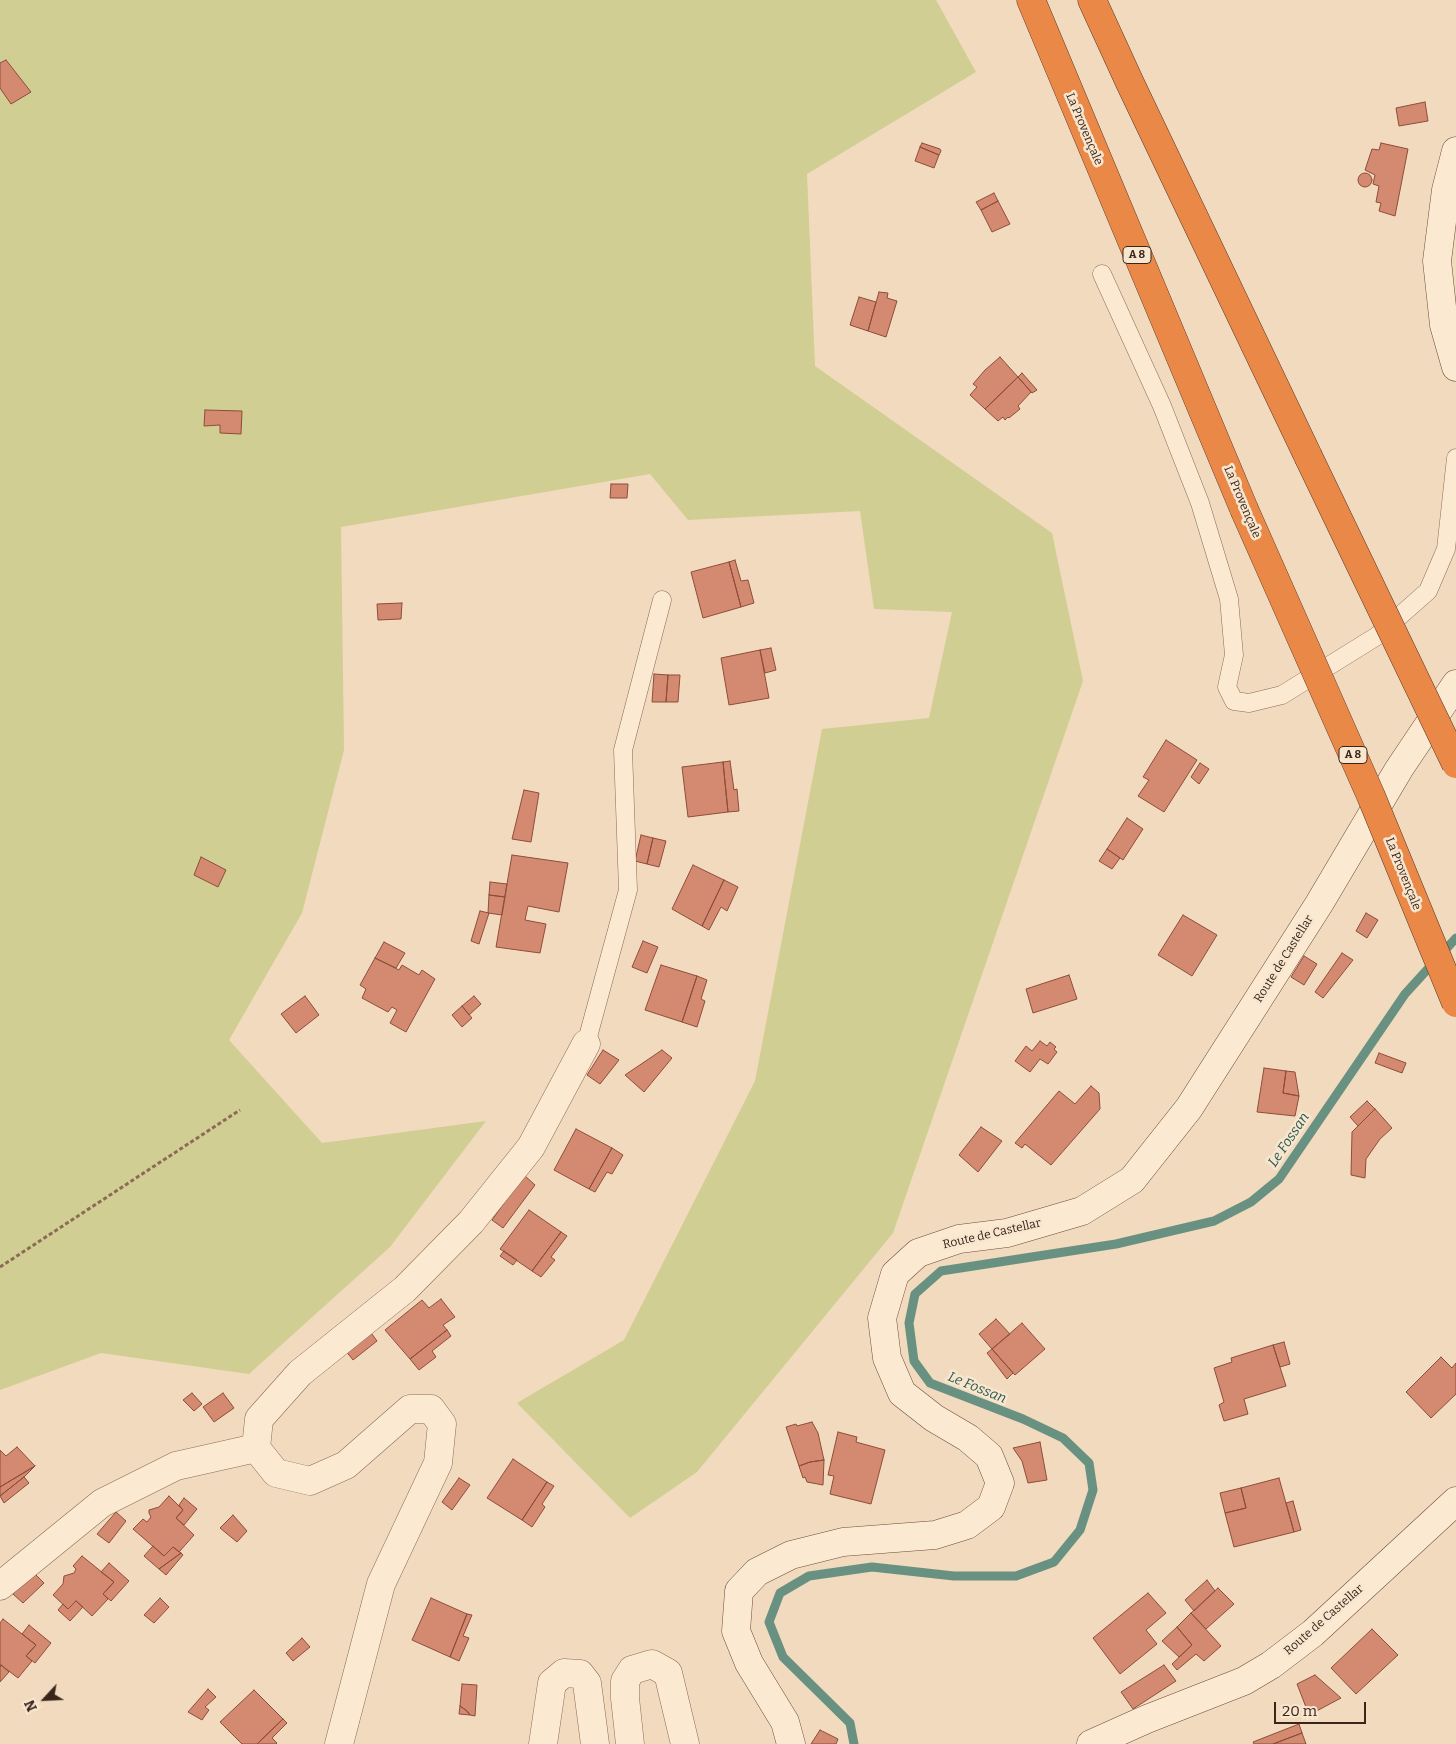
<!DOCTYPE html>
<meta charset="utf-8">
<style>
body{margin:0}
#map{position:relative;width:1456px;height:1744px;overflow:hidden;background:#f2dabe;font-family:Bitter,serif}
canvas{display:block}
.north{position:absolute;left:20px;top:1674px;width:50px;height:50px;-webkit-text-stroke:4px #f8e6cf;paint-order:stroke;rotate:245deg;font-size:14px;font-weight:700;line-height:20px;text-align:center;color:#3a251b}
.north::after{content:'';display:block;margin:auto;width:18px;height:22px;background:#3a251b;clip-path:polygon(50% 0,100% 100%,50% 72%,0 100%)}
.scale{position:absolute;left:1274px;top:1702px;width:92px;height:22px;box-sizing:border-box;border:2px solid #3a251b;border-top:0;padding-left:6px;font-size:15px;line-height:18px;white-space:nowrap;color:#3a251b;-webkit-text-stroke:4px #f8e6cf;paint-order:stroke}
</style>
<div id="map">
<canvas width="1456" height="1744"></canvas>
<div class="north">N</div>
<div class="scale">20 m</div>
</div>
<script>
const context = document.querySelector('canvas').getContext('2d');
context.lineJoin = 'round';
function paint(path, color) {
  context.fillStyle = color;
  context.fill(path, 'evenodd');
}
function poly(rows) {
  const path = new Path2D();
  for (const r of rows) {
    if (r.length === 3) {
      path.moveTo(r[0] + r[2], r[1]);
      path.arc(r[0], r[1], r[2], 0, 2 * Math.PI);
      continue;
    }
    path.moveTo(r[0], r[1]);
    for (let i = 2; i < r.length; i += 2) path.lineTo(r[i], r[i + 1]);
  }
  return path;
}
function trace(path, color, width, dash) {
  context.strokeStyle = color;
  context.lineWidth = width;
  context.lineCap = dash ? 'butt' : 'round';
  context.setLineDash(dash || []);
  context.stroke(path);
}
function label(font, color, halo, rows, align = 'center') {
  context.font = font + ' Bitter,serif';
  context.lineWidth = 5;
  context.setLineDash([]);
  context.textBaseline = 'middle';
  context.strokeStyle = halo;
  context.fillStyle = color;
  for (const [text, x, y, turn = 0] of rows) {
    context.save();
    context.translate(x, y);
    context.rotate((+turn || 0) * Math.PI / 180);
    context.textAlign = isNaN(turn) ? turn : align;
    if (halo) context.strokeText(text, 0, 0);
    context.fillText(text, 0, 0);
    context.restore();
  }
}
const green = poly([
 [0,0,936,0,976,72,807,174,815,366,1052,533,1083,681,893,1233,697,1472,630,1518,517,1403,624,1340,755,1081,822,729,929,718,952,612,874,609,860,511,688,520,650,474,341,527,344,750,302,913,229,1040,322,1143,486,1121,390,1247,249,1374,101,1353,0,1390]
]);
const stream = poly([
 [854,1744,850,1723,783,1657,769,1622,780,1593,809,1576,872,1567,954,1576,1016,1576,1054,1562,1080,1530,1093,1490,1089,1463,1063,1438,1023,1419,930,1383,914,1361,909,1323,915,1294,941,1271,1116,1244,1214,1221,1251,1202,1279,1179,1405,994,1456,938]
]);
const building = poly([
 [6,60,31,92,11,104,0,88,0,63,6,60],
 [1425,102,1428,121,1399,126,1396,108,1425,102],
 [922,143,940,149,941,151,939,155,920,147,922,143],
 [1381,143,1408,149,1395,216,1379,211,1381,203,1376,202,1379,186,1373,184,1375,175,1365,170,1372,149,1379,150,1381,143],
 [920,147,939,155,934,168,915,161,920,147],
 [1365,180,7],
 [994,193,998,201,981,210,976,202,994,193],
 [998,201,1010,224,992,232,981,210,998,201],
 [879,292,888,293,887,298,897,301,886,337,868,331,879,292],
 [859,297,876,302,868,331,850,325,859,297],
 [1000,357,1018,377,985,409,970,395,977,387,973,384,985,370,1000,357],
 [1022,373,1037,390,1032,393,1018,377,1022,373],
 [1018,377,1031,392,1018,406,1020,409,1009,418,1008,417,1005,420,1003,417,998,421,985,409,1018,377],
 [205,410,242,411,241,434,220,433,220,425,204,426,205,410],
 [611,484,628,484,627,498,610,498,611,484],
 [735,560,741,581,748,580,754,603,741,607,729,562,735,560],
 [729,562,741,607,703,618,691,572,729,562],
 [402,603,401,619,378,620,377,604,402,603],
 [771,648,776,670,765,673,760,650,771,648],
 [760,650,769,698,729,705,721,658,760,650],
 [654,674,668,675,666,702,652,702,654,674],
 [668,675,680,675,678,702,666,702,668,675],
 [1166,740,1197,760,1164,812,1138,796,1149,780,1143,777,1166,740],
 [730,761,734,790,737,789,739,811,728,812,723,762,730,761],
 [723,762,728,812,688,817,682,767,723,762],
 [1200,763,1209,769,1199,784,1191,777,1200,763],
 [524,790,539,793,531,842,512,839,524,790],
 [1127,818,1143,829,1123,860,1107,849,1127,818],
 [641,835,653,838,647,864,635,861,641,835],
 [653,838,666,841,659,867,647,864,653,838],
 [1107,849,1120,858,1112,869,1099,861,1107,849],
 [512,855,568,863,559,912,528,906,525,920,546,924,540,953,496,947,512,855],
 [201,857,226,870,218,887,194,875,201,857],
 [693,865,724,880,702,926,672,909,693,865],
 [724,880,738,887,727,911,721,907,709,930,702,926,724,880],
 [490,882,507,884,505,897,489,895,490,882],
 [489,895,505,897,502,915,488,913,489,895],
 [480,911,489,913,479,944,471,941,480,911],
 [1366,913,1378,920,1367,938,1356,931,1366,913],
 [1183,915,1217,935,1192,976,1158,955,1183,915],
 [643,941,658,947,647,973,632,967,643,941],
 [384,942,405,953,396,968,375,958,384,942],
 [1342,953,1353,960,1323,998,1315,992,1342,953],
 [1304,956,1317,964,1304,985,1291,977,1304,956],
 [375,958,399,970,402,965,419,975,422,970,435,979,406,1032,390,1023,397,1010,392,1007,388,1012,362,998,366,989,360,985,375,958],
 [661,965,697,976,682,1022,645,1010,661,965],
 [1069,975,1077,999,1033,1013,1026,989,1069,975],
 [697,976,707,980,701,999,705,1001,697,1027,682,1022,697,976],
 [305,996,319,1015,296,1033,281,1014,305,996],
 [474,996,481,1004,469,1015,462,1006,474,996],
 [462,1006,472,1018,462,1027,452,1015,462,1006],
 [1040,1041,1047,1046,1050,1042,1056,1047,1054,1049,1057,1052,1048,1064,1040,1059,1030,1072,1015,1061,1026,1046,1032,1051,1040,1041],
 [603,1050,619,1060,600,1084,587,1075,603,1050],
 [662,1050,672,1058,644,1092,625,1075,662,1050],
 [1379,1053,1406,1063,1402,1073,1375,1063,1379,1053],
 [1264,1068,1286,1071,1283,1093,1299,1096,1295,1116,1257,1112,1264,1068],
 [1286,1071,1295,1072,1299,1096,1283,1093,1286,1071],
 [1091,1086,1099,1093,1100,1109,1051,1165,1025,1144,1022,1148,1015,1143,1059,1091,1075,1104,1091,1086],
 [1367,1101,1375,1109,1358,1126,1350,1117,1367,1101],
 [1375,1109,1392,1128,1380,1139,1366,1159,1365,1178,1351,1175,1352,1132,1375,1109],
 [981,1127,1002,1141,978,1172,959,1155,981,1127],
 [576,1129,612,1148,589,1189,554,1170,576,1129],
 [612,1148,623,1155,612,1174,607,1172,595,1192,589,1189,612,1148],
 [524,1175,535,1185,503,1228,492,1220,524,1175],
 [529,1210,561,1232,532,1271,500,1249,529,1210],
 [561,1232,567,1236,551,1257,555,1260,541,1277,532,1271,561,1232],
 [504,1251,517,1260,513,1265,500,1256,504,1251],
 [441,1299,455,1317,443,1325,447,1330,410,1359,385,1330,422,1300,429,1308,441,1299],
 [996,1319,1010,1334,992,1349,979,1334,996,1319],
 [1022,1323,1045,1349,1015,1375,992,1349,1022,1323],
 [369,1330,377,1341,353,1360,345,1350,369,1330],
 [447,1330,451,1336,432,1351,436,1357,419,1370,410,1359,447,1330],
 [1284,1342,1290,1364,1280,1367,1273,1345,1284,1342],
 [1273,1345,1286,1386,1244,1399,1248,1414,1224,1421,1219,1405,1224,1402,1214,1368,1232,1362,1231,1358,1273,1345],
 [992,1349,1013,1373,1007,1379,987,1353,992,1349],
 [1441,1357,1452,1368,1456,1363,1456,1394,1431,1418,1406,1392,1441,1357],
 [192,1393,202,1404,194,1411,183,1400,192,1393],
 [223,1393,234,1408,214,1422,203,1407,223,1393],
 [812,1422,818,1433,824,1460,810,1462,799,1466,786,1427,796,1424,797,1426,812,1422],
 [838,1432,857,1437,856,1442,885,1450,871,1504,830,1494,834,1476,828,1475,838,1432],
 [1040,1442,1047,1480,1028,1483,1022,1461,1013,1448,1040,1442],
 [17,1447,35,1466,0,1487,0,1450,6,1456,17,1447],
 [513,1459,547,1482,522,1520,487,1498,513,1459],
 [824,1460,823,1485,807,1482,805,1477,803,1478,799,1466,810,1462,824,1460],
 [35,1466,24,1477,0,1496,0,1487,35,1466],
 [24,1477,29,1483,4,1503,0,1496,24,1477],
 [459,1478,470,1485,452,1510,442,1502,459,1478],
 [1279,1478,1294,1532,1234,1547,1225,1513,1246,1508,1241,1488,1279,1478],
 [547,1482,554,1486,542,1504,545,1507,532,1527,522,1520,547,1482],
 [1241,1488,1246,1508,1225,1513,1220,1493,1241,1488],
 [169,1496,183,1510,176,1518,194,1535,179,1552,173,1547,164,1556,133,1529,143,1519,147,1522,151,1517,149,1513,149,1510,159,1507,169,1496],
 [184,1498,197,1509,184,1525,176,1518,183,1510,179,1505,184,1498],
 [1293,1501,1301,1530,1294,1532,1286,1503,1293,1501],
 [116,1512,126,1521,109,1543,97,1534,116,1512],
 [233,1515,247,1531,237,1542,220,1528,233,1515],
 [153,1546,164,1556,173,1547,181,1553,159,1569,144,1556,153,1546],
 [181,1553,183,1555,166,1575,159,1569,181,1553],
 [82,1556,114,1582,103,1594,108,1599,92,1616,76,1601,68,1609,53,1595,63,1584,64,1576,74,1573,76,1569,73,1566,82,1556],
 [109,1563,129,1581,111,1601,103,1594,114,1582,101,1572,109,1563],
 [34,1573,44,1583,23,1603,13,1594,34,1573],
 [1207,1580,1215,1591,1194,1611,1185,1600,1207,1580],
 [1218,1588,1234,1604,1206,1629,1191,1613,1218,1588],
 [1148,1593,1166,1613,1146,1630,1157,1644,1120,1674,1093,1638,1148,1593],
 [160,1598,169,1607,154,1623,144,1615,160,1598],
 [431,1598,467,1614,450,1657,412,1640,431,1598],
 [76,1601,83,1607,70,1621,58,1610,63,1604,68,1609,76,1601],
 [1191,1613,1221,1646,1204,1661,1196,1654,1177,1670,1172,1664,1192,1645,1177,1627,1191,1613],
 [467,1614,472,1615,463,1636,469,1638,459,1661,450,1657,467,1614],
 [3,1619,36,1645,26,1656,32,1661,18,1678,1,1665,0,1667,0,1623,3,1619],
 [29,1625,51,1643,35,1663,26,1656,36,1645,22,1634,29,1625],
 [1177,1627,1192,1645,1179,1657,1162,1641,1177,1627],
 [1372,1629,1398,1655,1356,1694,1331,1668,1372,1629],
 [302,1638,310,1647,293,1661,286,1653,302,1638],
 [1,1665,9,1672,0,1682,0,1667,1,1665],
 [1164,1665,1176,1681,1133,1709,1121,1692,1164,1665],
 [1315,1675,1341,1698,1309,1715,1297,1684,1315,1675],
 [462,1684,477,1685,475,1716,470,1715,467,1711,460,1706,462,1684],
 [208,1689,216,1697,205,1707,209,1710,202,1720,188,1712,208,1689],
 [254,1690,283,1719,257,1744,242,1744,220,1722,254,1690],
 [460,1706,467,1711,470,1715,459,1714,460,1706],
 [283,1719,287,1723,272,1738,277,1743,276,1744,257,1744,283,1719],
 [1299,1724,1302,1733,1273,1744,1254,1744,1253,1742,1299,1724],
 [820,1730,838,1739,836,1744,811,1744,820,1730],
 [1302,1733,1306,1744,1273,1744,1302,1733]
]);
const path = poly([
 [0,1267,240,1110]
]);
const lane = poly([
 [1102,274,1162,406,1200,503,1229,599,1234,655,1227,687,1234,701,1249,703,1282,695,1377,636,1428,591,1446,549,1456,458],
 [586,1044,628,890,623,750,662,600]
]);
const street = poly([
 [0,1586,102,1503,176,1466,256,1448],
 [339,1744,381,1584,438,1463,442,1424,431,1409,410,1409,346,1465,310,1481,276,1473,256,1448,259,1419,300,1373,405,1289,471,1222,531,1147,586,1044],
 [543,1744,552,1683,564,1673,580,1674,587,1683,595,1744],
 [630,1744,625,1698,625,1681,632,1670,652,1664,668,1673,685,1744]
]);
const secondary = poly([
 [1456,151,1446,190,1437,261,1444,325,1456,367],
 [791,1744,785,1722,749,1663,736,1631,739,1591,757,1572,791,1555,843,1542,935,1535,967,1525,991,1507,1000,1483,989,1456,968,1438,934,1418,902,1393,887,1358,882,1318,895,1274,918,1253,959,1239,1007,1233,1082,1211,1132,1180,1189,1108,1319,904,1399,769,1456,684],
 [1091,1744,1147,1719,1244,1681,1271,1665,1313,1633,1456,1501]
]);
const highway = poly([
 [1031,0,1244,509],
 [1092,0,1130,83,1308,456]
]);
const highwayBridge = poly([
 [1308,456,1456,764],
 [1244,509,1371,796,1456,1003]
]);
const shields = [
 [1137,255,28],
 [1353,755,28]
];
const shieldNames = [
 ["A 8",1137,255],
 ["A 8",1353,755]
];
const streetNames = [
 ["La Provençale",1084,129,67],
 ["La Provençale",1242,502,67],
 ["La Provençale",1403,874,68],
 ["Route de Castellar",1284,959,-58],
 ["Route de Castellar",992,1234,-13],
 ["Route de Castellar",1324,1620,-41]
];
const waterNames = [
 ["Le Fossan",1289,1140,-56],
 ["Le Fossan",977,1388,22]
];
paint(green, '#d0ce92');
trace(stream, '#699181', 9);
paint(building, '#d38a71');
trace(building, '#8d4d39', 1);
trace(lane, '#8c6a55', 19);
trace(street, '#8c6a55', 29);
trace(secondary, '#6d4b39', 29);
trace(highway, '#59392a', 29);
trace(path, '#8c6a55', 3, [4, 2.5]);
trace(lane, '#fce9d2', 18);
trace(street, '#fce9d2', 28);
trace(secondary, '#fce9d2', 28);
trace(highway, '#e98847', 28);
trace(highwayBridge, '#59392a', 29, []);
trace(highwayBridge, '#e98847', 28);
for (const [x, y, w] of shields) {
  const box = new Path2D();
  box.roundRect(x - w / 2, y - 8.5, w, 17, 4);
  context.fillStyle = '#f8e6cf';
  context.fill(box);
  trace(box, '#3a251b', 1);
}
label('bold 11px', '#3a251b', null, shieldNames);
label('12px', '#3a251b', '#f8e6cf', streetNames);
label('italic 14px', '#295b50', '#f8e6cf', waterNames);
</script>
